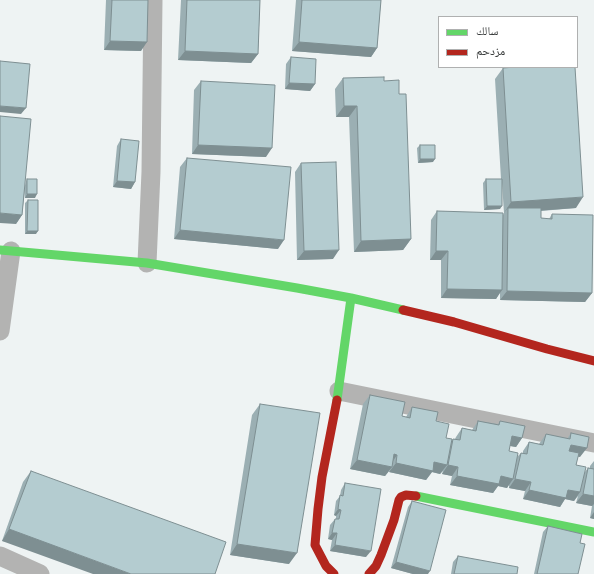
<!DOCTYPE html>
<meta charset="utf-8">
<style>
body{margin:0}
#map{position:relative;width:594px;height:574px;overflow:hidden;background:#eef3f3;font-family:Lato,"Noto Naskh Arabic",sans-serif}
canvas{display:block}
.legend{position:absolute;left:438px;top:16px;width:140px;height:52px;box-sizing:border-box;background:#fff;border:1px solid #afb0b0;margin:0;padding:5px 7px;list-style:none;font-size:12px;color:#373a3a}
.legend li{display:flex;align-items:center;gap:8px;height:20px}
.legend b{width:20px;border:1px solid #afb0b0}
</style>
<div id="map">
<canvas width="594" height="574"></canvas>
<ul class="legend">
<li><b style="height:5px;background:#63d668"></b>سالك</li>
<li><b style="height:5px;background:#b3261e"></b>مزدحم</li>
</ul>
</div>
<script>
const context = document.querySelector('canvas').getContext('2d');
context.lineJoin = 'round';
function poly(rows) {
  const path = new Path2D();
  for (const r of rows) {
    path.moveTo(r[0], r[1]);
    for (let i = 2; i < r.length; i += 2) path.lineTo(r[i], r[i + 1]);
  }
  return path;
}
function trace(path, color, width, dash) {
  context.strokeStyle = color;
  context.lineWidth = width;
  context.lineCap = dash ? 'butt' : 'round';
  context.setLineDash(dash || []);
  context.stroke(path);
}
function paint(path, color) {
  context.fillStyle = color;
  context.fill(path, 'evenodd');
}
const street = poly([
 [147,263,151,172,153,0],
 [0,331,11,251],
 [339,391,594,443],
 [0,556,40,574]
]);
const fast = poly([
 [0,250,147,263,297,288,351,298,403,310],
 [337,400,351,298],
 [416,496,594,532]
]);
const jam = poly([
 [403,310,454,322,547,349,594,361],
 [334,574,326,566,315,545,318,509,322,477,337,400],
 [369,574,376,566,381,555,394,520,399,500,401,497,406,495,416,496]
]);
const wall = poly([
 [106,0,148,0,141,51,104,50],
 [181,0,260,0,258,54,251,63,178,60],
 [296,0,381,0,377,48,371,57,292,51],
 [291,57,315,84,310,91,285,89,286,64],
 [503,68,576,208,541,211,541,218,549,219,552,214,592,293,585,302,500,300,500,292,496,299,441,298,441,260,430,260,431,220,437,211,503,215,504,213,502,183,500,209,484,210,483,183,486,179,501,179,495,79],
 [343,78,384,81,399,94,411,239,403,250,354,252,349,117,336,117,335,89],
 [201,81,266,157,192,154,194,90],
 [121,139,135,182,131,189,113,187,117,146],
 [420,145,433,162,418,163,417,148],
 [187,158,278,249,174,239,180,167],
 [301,163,333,259,297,260,295,172],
 [27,179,35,198,25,198,25,190,22,215,16,224,26,181],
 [28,200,36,234,25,234,25,203],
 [370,395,402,416,406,417,412,407,436,421,446,438,452,441,453,439,455,439,456,437,462,428,472,430,478,421,498,424,500,421,522,438,516,447,510,446,509,451,517,457,521,453,523,453,523,451,529,442,539,444,546,434,567,439,571,433,580,457,578,456,576,465,584,473,588,468,590,468,590,466,594,461,594,519,590,518,592,506,576,503,578,496,574,501,565,499,560,507,523,499,525,491,509,488,509,484,507,488,498,486,493,493,450,485,452,476,442,474,443,471,440,474,432,472,426,480,389,472,390,470,385,476,350,469,363,404],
 [260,404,289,564,230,555,252,415],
 [31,471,215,574,2,541,23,482],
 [345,483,366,557,330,551,332,540,328,539,330,525,335,519,336,519,336,516,334,515,336,501,340,496,341,490],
 [412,501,428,574,413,574,391,568,408,507],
 [548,526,580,543,578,574,534,574,543,532],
 [458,556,517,574,451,574,453,562]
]);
const shadedWall = poly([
 [110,41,147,42,141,51,104,50],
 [299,42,377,48,371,57,292,51],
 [185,51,258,54,251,63,178,60],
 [289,83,315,84,310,91,285,89],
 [0,106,26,108,21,114,0,112],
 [344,106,357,106,349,117,336,117],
 [198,145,272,148,266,157,192,154],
 [420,159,435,159,433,162,418,163],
 [117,181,135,182,131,189,113,187],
 [27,194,37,194,35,198,25,198],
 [583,197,576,208,508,213,508,208,504,213,511,202],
 [487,206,502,206,500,209,484,210],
 [0,213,22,215,16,224,0,223],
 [180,230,284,240,278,249,174,239],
 [27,231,38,231,36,234,25,234],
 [411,239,403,250,354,252,361,241],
 [339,250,333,259,297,260,304,251],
 [436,251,448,251,441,260,430,260],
 [447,289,502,290,496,299,441,298],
 [507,291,592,293,585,302,500,300],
 [512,436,522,438,516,447,505,445],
 [571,445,587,448,580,457,564,454],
 [394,454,397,455,391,464],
 [357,460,392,467,385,476,350,469],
 [434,462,447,465,440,474,432,472,426,480,389,472,396,463],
 [448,465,458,467,452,476,442,474],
 [457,476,501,476,513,479,507,488,498,486,493,493,450,485],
 [515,479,531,482,525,491,509,488],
 [529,490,568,490,580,492,574,501,565,499,560,507,523,499],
 [583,494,594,496,594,504,592,506,576,503],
 [338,509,341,510,336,516,334,515],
 [594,512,594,519,590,518],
 [9,529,131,574,93,574,2,541],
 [332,533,337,533,332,540,328,539],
 [237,544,297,553,289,564,230,555],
 [335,545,371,551,366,557,330,551],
 [396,562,430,571,428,574,413,574,391,568]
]);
const building = poly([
 [112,0,148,0,147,42,110,41,112,0],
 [187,0,260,0,258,54,185,51,187,0],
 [302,0,381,0,377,48,299,42,302,0],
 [291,57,316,59,315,84,289,83,291,57],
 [0,61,30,64,26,108,0,106,0,61],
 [515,67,575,67,583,197,511,202,503,68,515,67],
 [384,77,384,81,399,80,399,94,406,94,411,239,361,241,357,106,344,106,343,78,384,77],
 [201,81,275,85,272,148,198,145,201,81],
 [0,116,31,119,22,215,0,213,0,116],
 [121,139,139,141,135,182,117,181,121,139],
 [420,145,435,145,435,159,420,159,420,145],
 [187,158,291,167,284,240,180,230,187,158],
 [336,162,339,250,304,251,301,163,336,162],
 [27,179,37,179,37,194,27,194,27,179],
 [486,179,502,179,502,206,487,206,486,179],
 [28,200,38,200,38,231,27,231,28,200],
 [508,208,541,208,541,218,552,219,552,214,593,215,592,293,507,291,508,208],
 [437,211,503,213,502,290,447,289,448,251,436,251,437,211],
 [370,395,405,402,402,416,410,418,412,407,438,412,436,421,449,424,446,438,452,439,447,465,434,462,433,471,396,463,397,455,394,454,392,467,357,460,370,395],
 [260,404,320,413,297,553,237,544,260,404],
 [478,421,499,425,500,421,525,426,522,438,512,436,509,451,518,453,513,479,501,476,499,484,457,476,458,467,448,465,453,439,460,440,462,428,476,431,478,421],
 [571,433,589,437,587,448,571,445,569,451,579,453,576,465,586,467,580,492,568,490,566,498,529,490,531,482,515,479,521,453,527,454,529,442,543,445,546,434,570,439,571,433],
 [588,468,594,469,594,496,583,494,588,468],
 [31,471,226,542,215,574,131,574,9,529,31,471],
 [345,483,381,489,371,551,335,545,337,533,332,533,335,519,339,519,341,510,338,509,340,495,343,496,345,483],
 [412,501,446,510,430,571,396,562,412,501],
 [548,526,582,534,580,543,585,544,578,574,537,574,548,526],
 [458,556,518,567,517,574,454,574,458,556]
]);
trace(street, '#b3b3b2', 19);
trace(fast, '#63d668', 9);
trace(jam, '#b3261e', 9);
paint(wall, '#9bafb3');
paint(shadedWall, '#7e8f92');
paint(building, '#b4ccd0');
trace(building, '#7e8f92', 1);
</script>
